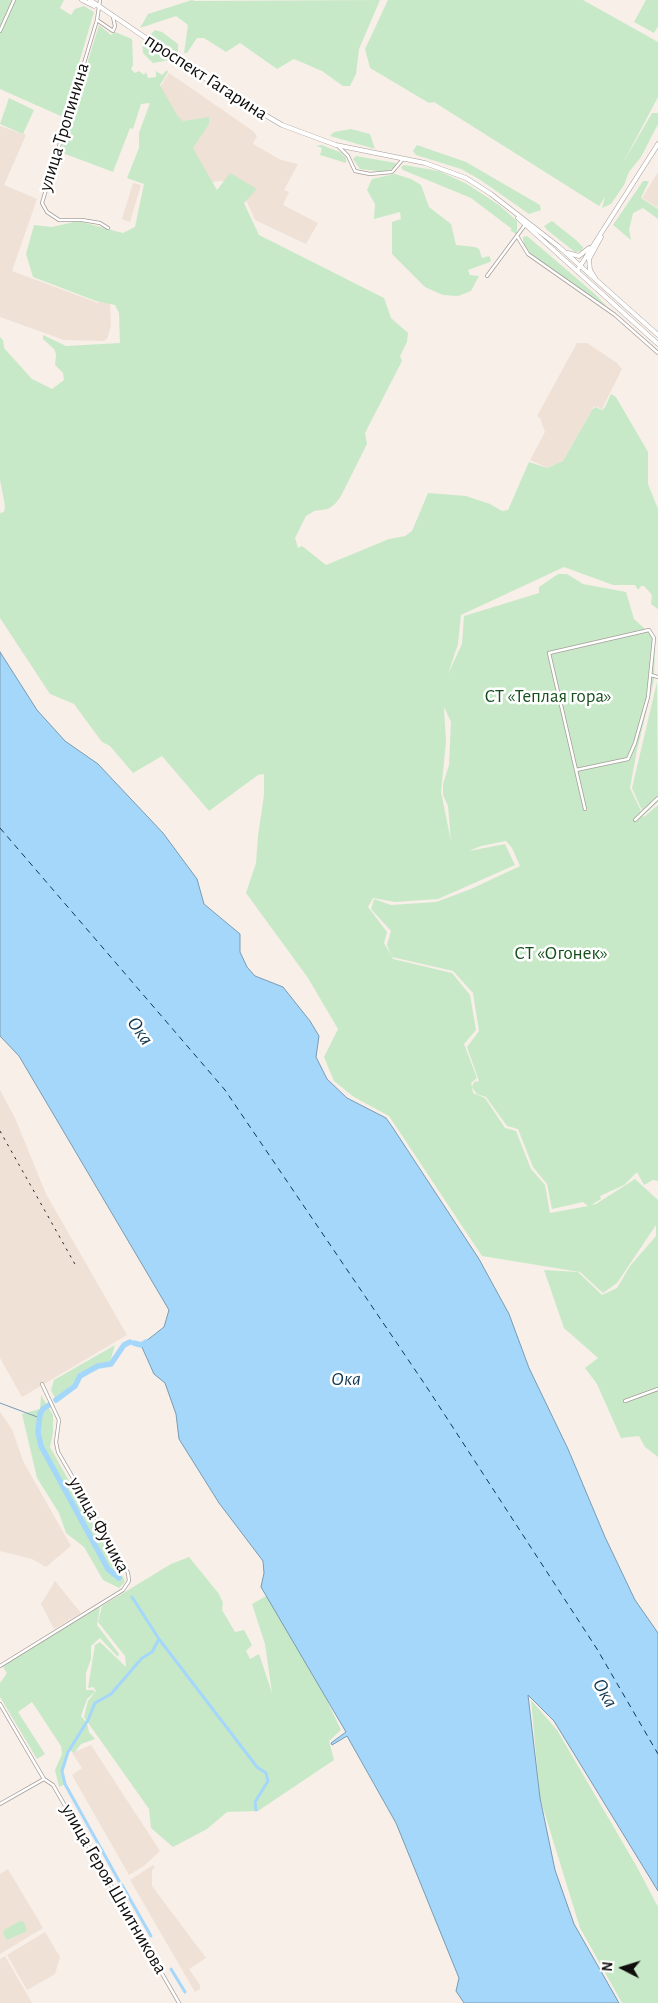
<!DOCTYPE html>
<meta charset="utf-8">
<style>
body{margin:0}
#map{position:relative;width:658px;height:2003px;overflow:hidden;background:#f7efe8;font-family:"Alegreya Sans",sans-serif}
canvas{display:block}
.north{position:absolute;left:598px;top:1943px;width:50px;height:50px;-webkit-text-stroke:4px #fff;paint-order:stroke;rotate:275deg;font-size:14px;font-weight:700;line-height:20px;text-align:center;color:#100e0c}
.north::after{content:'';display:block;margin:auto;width:18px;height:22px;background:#100e0c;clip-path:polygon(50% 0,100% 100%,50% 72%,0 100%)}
</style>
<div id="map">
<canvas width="658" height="2003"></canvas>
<div class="north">N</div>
</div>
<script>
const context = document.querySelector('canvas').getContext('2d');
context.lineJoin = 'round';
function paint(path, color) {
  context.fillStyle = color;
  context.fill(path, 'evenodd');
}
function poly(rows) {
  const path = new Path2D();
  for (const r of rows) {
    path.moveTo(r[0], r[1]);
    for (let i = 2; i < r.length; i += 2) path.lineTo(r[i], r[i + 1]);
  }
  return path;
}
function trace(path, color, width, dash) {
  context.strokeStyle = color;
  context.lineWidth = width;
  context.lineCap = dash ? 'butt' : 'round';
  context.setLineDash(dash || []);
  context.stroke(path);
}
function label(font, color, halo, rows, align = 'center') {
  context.font = font + ' "Alegreya Sans",sans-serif';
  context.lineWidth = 5;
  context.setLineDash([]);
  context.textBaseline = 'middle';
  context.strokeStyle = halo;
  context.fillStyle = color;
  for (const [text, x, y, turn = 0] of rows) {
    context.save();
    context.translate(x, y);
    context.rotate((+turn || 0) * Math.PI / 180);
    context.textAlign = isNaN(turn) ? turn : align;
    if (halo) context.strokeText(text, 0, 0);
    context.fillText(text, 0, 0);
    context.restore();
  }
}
const built = poly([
 [169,73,253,131,257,136,253,144,281,160,298,164,284,190,289,192,283,205,318,223,306,244,255,220,237,180,210,182,160,87],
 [0,126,26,135,4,185,37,199,12,271,98,303,101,299,110,302,111,326,107,339,103,341,64,340,0,317],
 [658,172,658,208,642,198],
 [133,183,141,185,130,222,122,219],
 [577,343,587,343,617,363,622,369,602,409,594,406,563,461,547,468,530,460,545,432,540,418,537,416],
 [0,1090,15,1118,46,1194,127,1335,22,1397,0,1358],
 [0,1412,12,1429,23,1461,71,1546,46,1567,32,1559,0,1551],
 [55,1581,81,1613,54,1629,41,1604],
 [91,1745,160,1851,144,1866,129,1875,72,1775,82,1768,72,1753],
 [153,1865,155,1868,152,1870,152,1886,206,1958,189,1969,200,1985,200,1989,195,1992,130,1880],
 [8,1869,43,1928,0,1954,0,1874],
 [45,1932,60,1957,55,1974,27,1990,7,1955],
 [5,1956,32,2003,0,2003,0,1959]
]);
const green = poly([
 [0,0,64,0,60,8,71,15,75,9,84,6,94,12,63,117,0,89],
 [192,0,195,1,380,0,359,49,356,74,350,86,343,86,322,71,294,59,277,69,240,43,226,52,204,38,197,38,187,53,184,53,188,25,176,16,140,28,148,14],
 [388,0,583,0,658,42,658,97,623,163,652,113,658,113,658,124,641,157,629,172,624,185,611,204,602,208,605,197,599,206,434,102,429,103,370,68,365,49],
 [646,0,658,0,658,26,654,33,634,22],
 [99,25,111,35,115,32,132,39,133,65,131,69,135,73,139,71,144,75,146,72,148,78,156,77,156,71,162,75,167,70,168,72,160,85,177,115,183,121,209,117,209,124,193,148,217,190,230,173,257,189,244,203,259,235,384,298,391,318,408,333,407,342,400,356,402,361,365,433,367,444,341,496,335,504,328,509,314,511,306,516,295,538,298,548,302,546,326,565,389,539,405,536,412,531,428,493,466,496,490,504,502,511,508,510,529,462,547,468,563,461,592,410,595,407,602,410,605,407,611,394,616,397,648,452,648,484,658,509,658,609,651,604,652,595,644,586,641,586,638,590,635,585,613,585,564,567,461,615,458,644,448,674,462,644,464,616,539,593,539,587,558,574,567,574,583,584,626,592,634,619,655,638,654,680,637,750,630,788,644,817,658,805,658,1181,653,1180,644,1185,637,1172,624,1185,600,1196,601,1199,591,1205,596,1204,635,1179,658,1200,658,1457,645,1447,639,1436,621,1438,597,1384,585,1368,598,1358,564,1328,544,1270,578,1272,602,1295,617,1288,630,1266,656,1236,656,1225,617,1283,603,1293,580,1272,482,1256,389,1116,354,1097,334,1081,324,1057,338,1029,308,978,246,893,256,863,258,836,264,795,264,774,258,775,209,811,162,756,133,773,110,746,102,742,74,704,50,694,0,618,0,513,4,512,5,506,0,480,0,337,3,340,4,348,32,379,52,389,64,380,63,373,55,365,56,354,54,349,43,339,43,335,66,346,120,343,119,313,115,305,96,301,33,277,26,254,34,225,52,227,78,221,123,233,135,227,144,184,127,178,139,148,139,133,150,103,141,104,133,129,130,128,113,172,60,152],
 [444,707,451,722,449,765,443,784,443,795,448,806,451,841,441,792,446,742],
 [506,841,512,848,520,866,471,889,436,902,391,905,374,899,371,909,391,931,387,945,391,955,384,943,387,932,368,907,373,898,395,902,438,899,515,865,505,844,469,851,481,846],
 [392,957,453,971,473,993,479,1031,467,1047,479,1081,474,1082,472,1087,471,1083,477,1078,464,1044,476,1030,470,995,452,973,393,959],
 [472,1087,477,1094,486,1097,507,1126,518,1129,533,1167,547,1184,552,1209,583,1202,588,1206,550,1213,545,1185,531,1169,516,1131,505,1128,485,1098,473,1093],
 [155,30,162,32,178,44,178,53,150,35],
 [142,42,170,60,153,63,143,53],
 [9,98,34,110,23,134,0,124],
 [351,129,370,134,375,149,330,136,334,132],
 [321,145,340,152,346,158,346,163,320,155,322,148,316,146],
 [417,145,466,162,540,205,541,210,529,214,479,179,461,169,416,155,413,151],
 [356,156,396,163,395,167,385,172,360,169,353,159],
 [404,165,439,171,467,184,499,205,517,221,517,235,510,230,512,229,471,198,403,170,401,167],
 [395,174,411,179,421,185,429,207,451,224,456,245,475,247,479,249,482,258,489,256,491,260,490,262,468,270,470,275,479,276,471,291,458,296,443,295,425,287,392,254,392,222,401,219,400,212,374,219,375,204,367,190,372,179],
 [643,181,649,181,641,198,658,209,658,219,643,208,633,213,629,230,631,240,613,225],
 [552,221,576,240,583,247,582,251,575,252,547,230,544,226],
 [527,236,595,294,608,308,561,277,524,248,523,237],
 [657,682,658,802,644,815,632,788],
 [115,1345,110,1362,101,1363,78,1376,73,1384,55,1398,51,1390,54,1380],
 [41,1395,53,1415,53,1433,50,1447,123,1577,125,1582,119,1588,103,1580,84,1547,66,1533,59,1513,37,1478,22,1414,40,1409],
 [189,1557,219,1594,223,1603,222,1610,235,1632,244,1630,252,1645,246,1651,250,1659,259,1654,272,1693,265,1644,252,1604,275,1591,341,1730,329,1741,334,1760,258,1811,227,1812,207,1829,173,1847,151,1828,149,1809,84,1717,88,1701,96,1691,93,1687,88,1688,95,1645,100,1642,126,1667,125,1656,98,1622,102,1606,171,1564],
 [98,1607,100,1607,97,1625,119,1654,118,1657,100,1638,91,1646,91,1659,86,1673,86,1690,93,1690,95,1692,87,1699,81,1716,87,1723,89,1732,95,1739,81,1744,74,1753,68,1749,62,1767,65,1784,59,1787,55,1770,62,1754,61,1746,32,1702,18,1712,45,1754,37,1759,0,1697,0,1683,7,1673,3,1667,15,1657],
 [531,1700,557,1730,637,1867,658,1907,658,2003,622,2003,580,1928,540,1798],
 [20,1921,24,1922,27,1931,7,1940,3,1934,4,1930]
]);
const water = poly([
 [0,652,37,710,65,741,98,764,163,833,197,879,204,904,240,934,240,952,247,967,255,976,283,987,310,1021,319,1036,316,1057,327,1079,347,1098,386,1118,393,1128,479,1259,509,1314,529,1368,568,1449,605,1537,635,1600,658,1633,658,1891,554,1721,528,1695,540,1798,555,1870,574,1924,619,2003,464,2003,456,1991,459,1978,396,1823,347,1736,332,1745,331,1743,346,1732,261,1587,264,1573,263,1561,219,1503,179,1439,176,1414,165,1383,154,1374,141,1345,164,1327,169,1310,19,1056,0,1036,0,652]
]);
const stream = poly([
 [0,1403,40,1418]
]);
const canal = poly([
 [159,1639,257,1767,266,1773,268,1781,255,1802,256,1810],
 [119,1881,65,1784,62,1771,68,1752,88,1720,95,1703,111,1694,142,1658,152,1652,159,1639,132,1597],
 [122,1885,151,1936],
 [171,1969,185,1992]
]);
const river = poly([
 [134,1343,141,1345,146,1342],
 [56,1400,75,1386,80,1376,87,1372,98,1366,111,1364,124,1345,130,1342],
 [49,1405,43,1409,40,1414,38,1432,41,1446,108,1569,119,1578]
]);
const ferry = poly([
 [0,828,225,1090,426,1386,597,1649,658,1754]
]);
const street = poly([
 [100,0,97,20,42,203,47,212,59,220,82,220,100,223,108,228],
 [97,20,113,31,115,26,113,17],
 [0,31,14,0],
 [338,146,348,156,355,171,370,174,392,172,403,159],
 [517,236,528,254,615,315,658,353],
 [487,276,525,225],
 [651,675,658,677],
 [576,770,628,759,635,743,648,697,654,638,649,630,549,653,585,809],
 [635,820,658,798],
 [625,1401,658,1389],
 [0,1666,123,1590,129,1581,128,1573,58,1452,56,1442,59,1420,42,1384],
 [0,1704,44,1779,53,1785,179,2003],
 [0,1804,44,1779]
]);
const secondary = poly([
 [568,253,579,256,589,248],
 [577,271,658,144],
 [595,278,590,270,589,259,601,237]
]);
const primary = poly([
 [82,0,94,6],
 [90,0,218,87,282,125,336,145,425,163,466,178,491,194,558,246,658,335],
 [518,218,658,344]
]);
const rail = poly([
 [0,1131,76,1266]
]);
const streetNames = [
 ["проспект Гагарина",206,77,33],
 ["улица Тропинина",64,127,-73],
 ["улица Фучика",99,1525,61],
 ["улица Героя Шнитникова",114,1889,60]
];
const parkNames = [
 ["СТ «Теплая гора»",548,696],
 ["СТ «Огонек»",561,953]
];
const waterNames = [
 ["Ока",140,1031,55],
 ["Ока",346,1379],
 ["Ока",605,1693,60]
];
paint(built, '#f0e1d6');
paint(green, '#c8e9c8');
paint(water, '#a5d7fa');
trace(water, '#789bb3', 1);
trace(stream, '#789bb3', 1);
trace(canal, '#a5d7fa', 3);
trace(river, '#a5d7fa', 5.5);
trace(ferry, '#123951', 1, [6, 5]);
trace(street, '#a79e99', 4);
trace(secondary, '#a79e99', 5);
trace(primary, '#a79e99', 5);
trace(street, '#fff', 2.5);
trace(secondary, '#fff', 4);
trace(primary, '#fff', 4);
trace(rail, '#282523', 1, [2.5, 5]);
label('19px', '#100e0c', '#fff', streetNames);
label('19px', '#15501c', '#fff', parkNames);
label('italic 20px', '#123951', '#fff', waterNames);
</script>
